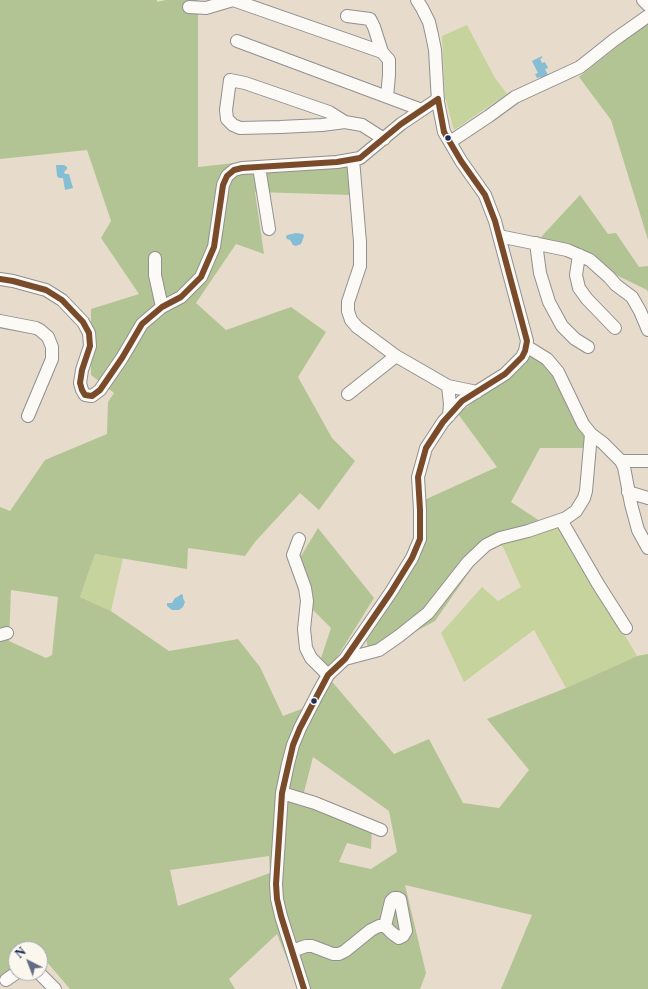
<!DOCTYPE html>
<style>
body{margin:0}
#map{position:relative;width:648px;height:989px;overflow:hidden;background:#e7dccc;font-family:"Libre Caslon Text",serif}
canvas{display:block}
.north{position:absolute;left:8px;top:941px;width:40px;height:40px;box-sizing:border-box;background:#fbf7ec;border:1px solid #a1a7b3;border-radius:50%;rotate:318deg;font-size:11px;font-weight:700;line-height:16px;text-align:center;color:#1b2f5e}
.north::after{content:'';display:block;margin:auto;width:14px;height:18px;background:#626c84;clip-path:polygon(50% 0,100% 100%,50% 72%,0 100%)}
</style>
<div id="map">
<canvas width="648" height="989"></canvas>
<div class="north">N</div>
</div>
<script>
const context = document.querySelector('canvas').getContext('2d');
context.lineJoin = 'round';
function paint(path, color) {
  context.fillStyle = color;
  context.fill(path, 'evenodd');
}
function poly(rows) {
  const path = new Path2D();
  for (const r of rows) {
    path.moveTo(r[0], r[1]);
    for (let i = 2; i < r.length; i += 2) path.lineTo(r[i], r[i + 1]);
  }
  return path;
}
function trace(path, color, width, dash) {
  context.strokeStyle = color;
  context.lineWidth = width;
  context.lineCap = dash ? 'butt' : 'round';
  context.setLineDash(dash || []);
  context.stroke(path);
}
const green = poly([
 [467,25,495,78,507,94,454,130,445,97,442,36],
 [560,525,637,656,566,688,534,630,464,682,441,633,482,587,498,601,521,587,503,547,491,541],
 [95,554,123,558,111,611,80,597]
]);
const forest = poly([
 [0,0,157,0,157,2,166,0,198,0,198,167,253,161,352,154,351,195,255,192,264,254,236,244,196,303,226,330,291,307,326,332,298,377,332,438,355,461,319,510,300,493,255,542,245,556,188,548,187,569,95,554,80,597,111,611,169,651,238,639,260,667,283,716,304,708,322,670,394,754,429,739,463,803,499,808,529,770,487,719,566,688,637,656,648,654,648,989,501,989,532,915,405,885,426,973,420,989,299,989,277,934,229,979,235,989,70,989,40,954,40,949,16,949,16,969,0,980,0,507,10,511,45,460,107,434,108,402,114,393,91,375,91,309,139,294,101,238,111,221,87,150,0,159],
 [11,590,58,597,52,655,46,658,9,641],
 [313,757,389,811,397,852,371,869,339,862,347,843,371,849,372,828,301,804],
 [269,856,270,873,178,906,170,870],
 [648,22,648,240,611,120,579,77],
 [580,195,608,234,616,233,639,267,648,266,648,292,647,290,540,238],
 [532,356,550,366,591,448,540,448,511,502,546,525,491,541,435,621,370,656,366,639,421,534,422,501,497,467,458,414],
 [318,528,374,598,331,667,320,661,331,628,302,599,298,561]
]);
const water = poly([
 [542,56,542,58,540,59,542,63,545,62,548,68,545,69,548,75,541,78,540,77,537,78,535,74,538,73,532,61],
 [56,165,64,165,67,167,67,169,64,172,65,174,69,174,73,188,65,190,63,178,59,178,57,176],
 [296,233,303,234,304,236,301,244,296,246,293,245,290,240,287,239,286,237,287,235],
 [181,594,183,595,183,598,185,602,183,607,179,610,172,610,167,606,167,603,172,603,175,598,179,596]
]);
const minor = poly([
 [643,0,648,5],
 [189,7,206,8,233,0,382,52],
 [347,16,370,19,374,27,382,52,389,60,389,75,387,97],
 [237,41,422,110],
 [345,122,322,125,280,127,240,128,233,125,227,119,226,110,230,80,245,83,329,112,345,122,362,125,384,139],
 [450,142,489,116,515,97,580,67,614,40,648,16],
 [353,159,360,242,360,266,348,302,348,311,351,320,357,327,396,356,448,386,477,392],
 [259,167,269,229],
 [499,236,567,250,590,260,609,277,616,285,632,297,640,311,648,330],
 [536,243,540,273,549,302,562,326,575,339,588,347],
 [579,255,576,275,579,288,587,299,615,328],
 [155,258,155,275,162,307],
 [0,279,13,281,46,290,62,300,83,322,89,333,90,346,82,370,80,383,82,390,85,395,92,396,100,390,122,358,142,324,162,307,181,297,201,277,214,247,223,185,227,176,234,170,242,168,337,162,360,158,401,124,438,99],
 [0,321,36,328,40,330,48,337,52,347,52,359,28,416],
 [526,346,547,359,558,372,583,424,591,434,603,443,621,461,624,467,631,504,638,530,648,548],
 [448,386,450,404,449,416],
 [348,394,396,356],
 [621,461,648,461],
 [628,492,648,498],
 [561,520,598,584,626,628],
 [299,539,293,555,305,588,307,601,304,629,306,648,311,658,328,675],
 [0,635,7,633],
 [345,659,379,650,399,636,428,613,468,562,486,545,500,538,528,531,566,518,576,511,584,498,586,491,591,434],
 [282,793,315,803,381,830],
 [394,898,398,898,400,899,406,931,403,936,399,938,392,933,385,926,391,901,394,898],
 [292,951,306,946,312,946,333,954,339,954,345,951,371,930,379,926,385,926],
 [39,973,55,989],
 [6,980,16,973],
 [304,989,281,916,277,899,276,884,282,793,288,764,293,745,300,728,318,693,328,675,345,659,391,592,412,558,420,539,420,510,418,477,426,448,443,422,462,401,505,374,522,357,525,351,527,341,495,221,485,195,461,161,444,132,438,102,435,50,432,35,429,22,422,8,417,0]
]);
const bus1 = poly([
 [0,279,13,281,46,290,62,300,83,322,89,333,90,346,82,370,80,383,82,390,85,395,92,396,100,390,122,358,142,324,162,307,181,297,201,277,214,247,223,185,227,176,234,170,242,168,337,162,360,158,401,124,438,99],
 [304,989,281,916,277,899,276,884,282,793,293,745,300,728,328,675,345,659,391,592,412,558,420,539,420,510,418,477,426,448,443,422,462,401,505,374,522,357,525,351,527,341,495,221,485,195,461,161,444,132,438,99]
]);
const markers = [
 [448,138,3.5,"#1b2f5e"],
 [314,701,3.5,"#1b2f5e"]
];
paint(green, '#c6d39c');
paint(forest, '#b3c494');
paint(water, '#84bdd4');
trace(minor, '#918f8f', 14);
trace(minor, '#fbfaf7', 12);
trace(bus1, '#7a4b2a', 6);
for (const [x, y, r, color] of markers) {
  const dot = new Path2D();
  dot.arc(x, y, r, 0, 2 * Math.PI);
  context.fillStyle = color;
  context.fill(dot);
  trace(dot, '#fbf7ec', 1.5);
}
</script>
